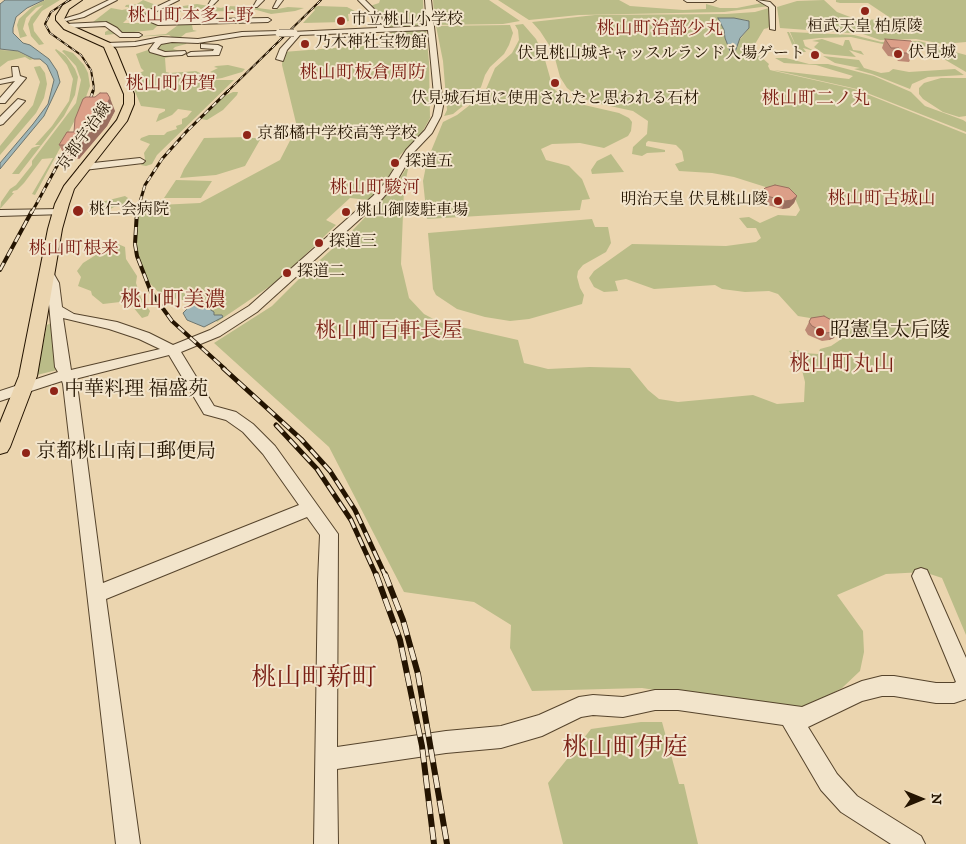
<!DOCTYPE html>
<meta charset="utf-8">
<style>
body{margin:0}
#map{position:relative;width:966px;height:844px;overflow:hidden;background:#ebd5af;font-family:"IM FELL DW Pica",serif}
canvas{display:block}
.north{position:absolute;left:896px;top:774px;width:50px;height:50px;-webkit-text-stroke:4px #f2e4cb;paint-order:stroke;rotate:90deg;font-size:14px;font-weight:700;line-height:20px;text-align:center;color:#241401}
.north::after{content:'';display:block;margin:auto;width:18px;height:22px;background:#241401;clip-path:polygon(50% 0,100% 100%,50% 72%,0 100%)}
</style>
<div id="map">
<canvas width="966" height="844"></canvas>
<div class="north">N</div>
</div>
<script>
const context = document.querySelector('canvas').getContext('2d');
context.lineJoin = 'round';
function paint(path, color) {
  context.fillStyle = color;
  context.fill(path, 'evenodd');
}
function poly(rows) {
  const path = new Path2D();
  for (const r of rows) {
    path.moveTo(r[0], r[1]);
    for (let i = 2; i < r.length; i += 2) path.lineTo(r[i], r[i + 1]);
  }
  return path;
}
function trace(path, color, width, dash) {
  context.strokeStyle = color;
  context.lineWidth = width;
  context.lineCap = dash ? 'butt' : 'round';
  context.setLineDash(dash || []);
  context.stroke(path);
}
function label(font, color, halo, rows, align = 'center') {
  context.font = font + ' "IM FELL DW Pica","Noto Serif JP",serif';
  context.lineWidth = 4;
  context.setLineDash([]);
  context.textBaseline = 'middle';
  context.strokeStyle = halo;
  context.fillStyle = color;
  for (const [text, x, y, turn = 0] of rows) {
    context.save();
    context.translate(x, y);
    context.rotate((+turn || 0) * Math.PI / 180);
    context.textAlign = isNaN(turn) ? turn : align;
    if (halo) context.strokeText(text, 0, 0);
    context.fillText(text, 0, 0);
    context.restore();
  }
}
const green = poly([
 [45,0,60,0,42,11,33,24,34,31,44,44,39,45,31,36,28,24,31,17,43,5,36,8,26,18,23,29,27,36,20,38,17,25,19,19,32,7],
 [143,0,156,5,165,4,146,14,127,19,123,23,140,23,150,19,152,23,158,25,153,30,105,35,105,32,114,27,111,24,93,22,111,8,122,10,127,9,129,7,125,7,126,5,137,4],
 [380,0,423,0,424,25,423,26,390,27,382,23,381,17,370,6,379,3],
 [433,0,489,0,520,21,503,24,435,25],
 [498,0,619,0,630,6,683,10,706,9,706,4,720,8,737,8,762,3,769,6,724,12,579,15,529,20],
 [824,0,837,12,858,20,892,19,868,3,840,3,836,2,836,0,966,0,966,42,943,44,916,39,880,40,863,34,780,28,777,7,797,1],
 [197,4,221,8,228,6,250,7,273,10,288,7,304,8,295,11,271,14,253,9,237,11,171,12,183,6],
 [318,6,347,7,357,12,371,11,377,20,373,20,368,13,365,12,348,14,349,21,344,22,303,23,315,10,313,8],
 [769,8,771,23,768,28,764,29,752,49,769,64,768,66,770,70,854,89,966,134,966,635,942,578,924,572,886,574,837,595,863,631,864,652,860,671,842,688,798,712,642,688,532,691,510,648,511,625,474,602,404,592,329,447,214,343,272,306,300,278,351,232,395,186,409,164,404,189,401,264,409,298,424,314,439,322,518,340,524,363,548,369,590,367,630,368,648,390,659,399,678,402,753,395,777,404,804,402,805,382,802,370,789,351,798,350,804,353,818,354,820,349,831,346,840,340,840,334,828,321,798,316,778,294,769,291,745,292,722,289,715,285,654,289,626,279,615,281,618,291,604,292,594,287,589,278,594,271,632,244,726,246,756,242,761,238,756,228,747,228,739,218,749,217,760,223,778,215,796,216,800,210,794,196,734,177,712,173,679,171,675,164,684,161,682,151,676,145,648,141,646,143,646,146,665,150,665,152,647,153,642,156,632,154,633,147,647,134,648,121,633,111,596,103,579,97,567,88,560,77,553,51,540,31,532,22,595,15,726,14,755,12],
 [718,18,747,20,749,22,749,28,737,43,729,48,725,38,724,30],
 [523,24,536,39,543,53,553,88,567,101,619,113,629,118,632,122,631,131,628,136,604,148,580,143,552,144,541,149,546,160,569,166,582,179,590,199,582,200,580,210,427,219,423,181,427,161,443,122,457,115,484,94,495,68,512,53,519,40,518,30,515,25],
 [178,25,192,25,193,30,197,31,186,33,181,37,172,37,169,35,132,37,166,34],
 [510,25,513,33,509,45,504,54,490,67,485,75,481,87,474,97,453,114,444,116,447,110,443,61,436,26],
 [423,30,426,31,429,62,430,118,420,136,400,155,386,182,375,196,368,200,350,198,326,220,336,225,279,280,217,322,209,312,180,299,164,298,145,278,135,253,134,232,138,206,200,203,280,160,297,127,282,65,283,52,399,43,405,35,393,35,389,31],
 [787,32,789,32,796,46,790,32,854,35,881,42,919,41,941,47,887,45,851,37,819,38,803,40,805,46,814,51,803,48,806,52,798,52,793,47],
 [822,39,843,46,845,40,849,40,853,50,861,51,864,55,849,50,856,57,824,54,814,47,819,42,812,41],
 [164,40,187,42,186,44,175,47,173,49,181,51,179,55,165,58,166,72,170,73,196,71,200,73,202,77,205,77,214,73,210,72,218,68,214,67,216,66,228,65,245,69,242,72,222,78,210,80,234,80,157,155,152,164,146,166,141,165,145,159,144,153,150,144,140,140,141,138,149,135,164,135,167,132,177,129,176,126,182,124,182,119,187,117,192,111,178,109,172,115,156,122,159,114,165,111,165,109,141,106,129,77,144,71,141,68,136,54,148,50,150,47],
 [940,48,966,55,966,72,937,55,934,50],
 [56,49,66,56,75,69,78,77,75,95,64,116,19,174,12,174,32,148,41,145,35,145,52,126,69,101,73,79,67,65,55,50],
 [0,50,17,51,33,59,30,60,25,57,8,61,0,67],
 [64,50,73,53,84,65,88,73,90,86,83,105,27,210,35,195,32,194,53,158,42,159,24,183,17,190,13,191,12,193,14,193,0,209,1,202,10,189,16,185,32,165,32,161,76,103,81,80,76,66,62,51],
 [823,56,859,60,864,68,881,73,889,72,893,69,909,72,955,69,964,75,928,77,912,84,910,89,872,74,854,69,860,68,835,63],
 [775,58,786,58,809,64,828,64,874,76,911,92,925,106,963,120,966,122,966,132,857,89,773,70,849,79,853,76,816,65,784,63],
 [40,66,45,73,47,84,44,98,36,113,0,155,0,146,33,105,40,82,34,67],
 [941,78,966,78,966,116,959,117,943,112,923,99,919,94,919,88,924,83],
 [233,92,238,92,237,95,223,110,207,120,201,119,220,98],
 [248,137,247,138,261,138,245,166,216,175,180,178,184,169,204,138],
 [611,154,624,172,592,174,591,170,597,161],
 [176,180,212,181,201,198,164,198],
 [125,196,128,198,129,204,114,207,105,212,87,213,105,201],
 [592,219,595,227,608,227,611,243,606,252,583,265,578,271,577,277,580,288,584,295,582,304,529,319,510,321,485,317,457,309,436,295,433,289,428,233],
 [118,244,125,247,126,259,137,276,136,283,141,298,150,311,148,316,142,318,133,307,120,302,103,304,92,295,91,291,78,286,81,277,77,271,83,263,99,253],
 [51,323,57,370,37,375,47,325],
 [641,722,662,722,679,784,684,784,698,844,563,844,548,783,591,729]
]);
const water = poly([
 [5,0,44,0,27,8,16,17,13,28,13,33,23,43,30,45,49,59,57,71,60,82,44,116,0,169,0,163,33,124,48,104,54,80,47,65,40,59,34,59,18,51,0,49,0,4,5,0],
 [718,18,734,18,749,21,749,28,740,38,735,52,730,51,725,38,724,30,718,18],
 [194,297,201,299,205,306,214,312,214,315,222,315,223,317,204,327,187,320,183,313,190,306,189,299,194,297]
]);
const minor = poly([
 [109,0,117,0,84,17,66,21,63,19,80,14,109,0],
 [171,0,179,0,153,13,155,20,268,18,271,20,268,22,158,25,151,22,146,15,148,11,171,0],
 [211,0,218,0,211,7,207,7,211,0],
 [257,0,264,0,257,7,253,7,257,0],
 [277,0,283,0,277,8,273,8,277,0],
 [358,0,365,0,381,16,384,28,427,26,425,0,431,0,443,106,441,116,432,133,413,153,395,184,381,200,257,312,220,336,181,352,214,406,236,412,253,424,275,446,338,534,337,747,446,731,501,726,539,715,579,697,593,695,623,697,655,690,678,690,802,707,862,681,882,676,894,676,936,683,954,683,956,682,912,576,915,570,921,568,927,570,966,658,966,699,954,703,936,703,894,696,882,696,862,701,808,727,837,774,857,796,921,836,925,844,891,844,841,812,821,790,783,725,678,710,655,710,623,717,593,715,581,717,542,736,501,748,446,753,337,769,338,844,314,844,318,581,320,535,307,517,106,599,140,844,116,844,63,384,62,381,59,382,0,401,0,391,58,372,55,367,47,283,41,272,43,269,51,269,59,283,62,307,74,314,117,322,149,333,173,345,210,330,249,306,373,196,386,182,406,150,425,130,433,116,435,106,428,30,300,35,287,50,283,61,276,59,280,49,293,35,292,32,377,28,376,18,358,0],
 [63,318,109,329,139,339,160,349,71,370,63,318],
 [169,355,204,414,226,420,243,432,263,454,299,505,103,583,77,384,75,379,169,355],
 [684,0,716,0,713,2,687,2,684,0],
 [757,0,770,2,775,7,775,30,770,29,769,7,757,0],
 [106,22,117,28,122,33,139,33,142,35,139,37,120,37,105,26,65,28,62,26,65,24,106,22],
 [279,31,282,33,281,34,242,36,198,43,172,42,161,44,157,49,165,52,185,51,186,53,182,55,164,56,150,52,149,50,155,42,135,46,107,47,103,45,107,43,135,42,161,37,198,39,242,32,279,31],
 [201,44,218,45,222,47,219,55,188,56,187,54,191,52,213,51,214,49,201,48,201,44],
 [12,67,18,67,20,76,26,78,5,103,0,103,0,98,15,81,0,84,0,80,13,77,12,67],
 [18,99,25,101,3,124,0,125,0,117,18,99],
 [140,158,145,161,143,163,84,170,79,167,84,164,140,158],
 [60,209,65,212,64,214,0,216,0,210,60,209]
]);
const major = poly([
 [72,0,82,0,69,9,64,19,70,25,110,43,116,50,134,94,134,104,127,121,74,189,69,204,62,229,37,376,10,447,7,452,0,454,0,423,19,376,48,229,55,204,64,186,117,120,124,104,124,94,104,47,64,29,56,20,56,16,63,5,72,0]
]);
const railFar4 = poly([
 [69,0,51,12,45,24,50,33,81,55,91,70,94,88,93,92],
 [227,92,321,0]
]);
const railFar3 = poly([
 [87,109,93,91],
 [32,212,70,142],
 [137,212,145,185,162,159,187,131,228,91]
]);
const railFar2 = poly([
 [137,211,135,244,137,256,151,292,172,321,225,369],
 [0,270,32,211]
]);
const railFar1 = poly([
 [223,368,301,439,330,471,355,510,385,575],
 [276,425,317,469,351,520,376,575]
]);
const rail = poly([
 [376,574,400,640,422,746,434,844],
 [385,574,403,620,418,674,447,844]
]);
const minorBridge = poly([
 [279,33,294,33]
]);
const wall = poly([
 [885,39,918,49,914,58,911,58,909,62,898,61,895,57,888,56,882,48],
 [115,111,107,126,79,159,66,158,59,145,74,132],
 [763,190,797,196,794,203,789,208,782,209,764,204,760,198],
 [811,318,835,322,834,338,829,340,822,341,808,335,805,330]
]);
const shadedWall = poly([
 [110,98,115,111,107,126,79,159,73,145],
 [797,196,794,203,789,208,782,209,785,201],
 [838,329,834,338,829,340,833,332]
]);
const building = poly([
 [885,39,911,41,918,49,909,49,912,53,902,53,899,48,891,48,885,39],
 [100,93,107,93,110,98,102,113,73,145,59,145,67,132,74,132,75,119,83,99,86,97,95,97,100,93],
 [775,185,789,188,797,196,792,200,785,201,767,196,763,190,765,188,775,185],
 [824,316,835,322,838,329,833,332,826,333,812,326,809,322,811,318,824,316]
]);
const markers = [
 [865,11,5,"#8f2418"],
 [341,21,5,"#8f2418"],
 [305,44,5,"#8f2418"],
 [898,54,5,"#8f2418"],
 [815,55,5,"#8f2418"],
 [555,83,5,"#8f2418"],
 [247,135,5,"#8f2418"],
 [395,163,5,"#8f2418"],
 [778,201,5,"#8f2418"],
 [78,211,6,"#8f2418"],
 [346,212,5,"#8f2418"],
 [319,243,5,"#8f2418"],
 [287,273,5,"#8f2418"],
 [820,332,5,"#8f2418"],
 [54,391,5,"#8f2418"],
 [26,453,5,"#8f2418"]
];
const farPoinames = [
 ["市立桃山小学校",351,21],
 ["桓武天皇 柏原陵",865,28,"center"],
 ["乃木神社宝物館",315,44],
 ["伏見城",908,54],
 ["伏見桃山城キャッスルランド入場ゲート",805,55,"right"],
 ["伏見城石垣に使用されたと思われる石材",555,100,"center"],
 ["京都橘中学校高等学校",257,135],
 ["探道五",405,163],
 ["明治天皇 伏見桃山陵",768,201,"right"],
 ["桃仁会病院",89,211],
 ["桃山御陵駐車場",356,212],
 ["探道三",329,243],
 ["探道二",297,273]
];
const farStreetnames = [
 ["京都宇治線",85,137,-54]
];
const farNeighbourhoodnames = [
 ["桃山町本多上野",191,17],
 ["桃山町治部少丸",660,30],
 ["桃山町板倉周防",363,74],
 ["桃山町伊賀",171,85],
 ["桃山町二ノ丸",816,100],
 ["桃山町駿河",375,189],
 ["桃山町古城山",882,200],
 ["桃山町根来",74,250]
];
const poiNames = [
 ["昭憲皇太后陵",830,332],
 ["中華料理 福盛苑",64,391],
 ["京都桃山南口郵便局",36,453]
];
const neighbourhoodNames = [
 ["桃山町美濃",173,302],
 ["桃山町百軒長屋",389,333],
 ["桃山町丸山",842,366]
];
const nearNeighbourhoodnames = [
 ["桃山町新町",314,680],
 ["桃山町伊庭",625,750]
];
paint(green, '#babc88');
paint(water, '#9eb5b7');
trace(water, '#6d756e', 1);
trace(minor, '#56442c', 2);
trace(major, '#241401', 2);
paint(minor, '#f2e4cb');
paint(major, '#ebd5af');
trace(railFar4, '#241401', 2);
trace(railFar3, '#241401', 3);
trace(railFar2, '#241401', 4);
trace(railFar1, '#241401', 5);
trace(rail, '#241401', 6);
trace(railFar4, '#f2e4cb', 1, [4.5]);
trace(railFar3, '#f2e4cb', 2, [5.5]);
trace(railFar2, '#f2e4cb', 2.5, [8]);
trace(railFar1, '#f2e4cb', 3, [10]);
trace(rail, '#f2e4cb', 4.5, [13]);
trace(minorBridge, '#56442c', 8, []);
trace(minorBridge, '#f2e4cb', 7);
paint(wall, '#bd8975');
paint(shadedWall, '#9a6f5f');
paint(building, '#dc9f88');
trace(building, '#9a6f5f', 1);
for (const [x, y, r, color] of markers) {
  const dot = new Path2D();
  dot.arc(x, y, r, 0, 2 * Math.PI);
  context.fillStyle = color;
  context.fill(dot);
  trace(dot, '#f2e4cb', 2);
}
label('16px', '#241401', '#f2e4cb', farPoinames, 'left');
label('16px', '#241401', '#f2e4cb', farStreetnames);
label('18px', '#7a1f14', '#f2e4cb', farNeighbourhoodnames);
label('20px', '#241401', '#f2e4cb', poiNames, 'left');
label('21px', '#7a1f14', '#f2e4cb', neighbourhoodNames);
label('25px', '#7a1f14', '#f2e4cb', nearNeighbourhoodnames);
</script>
